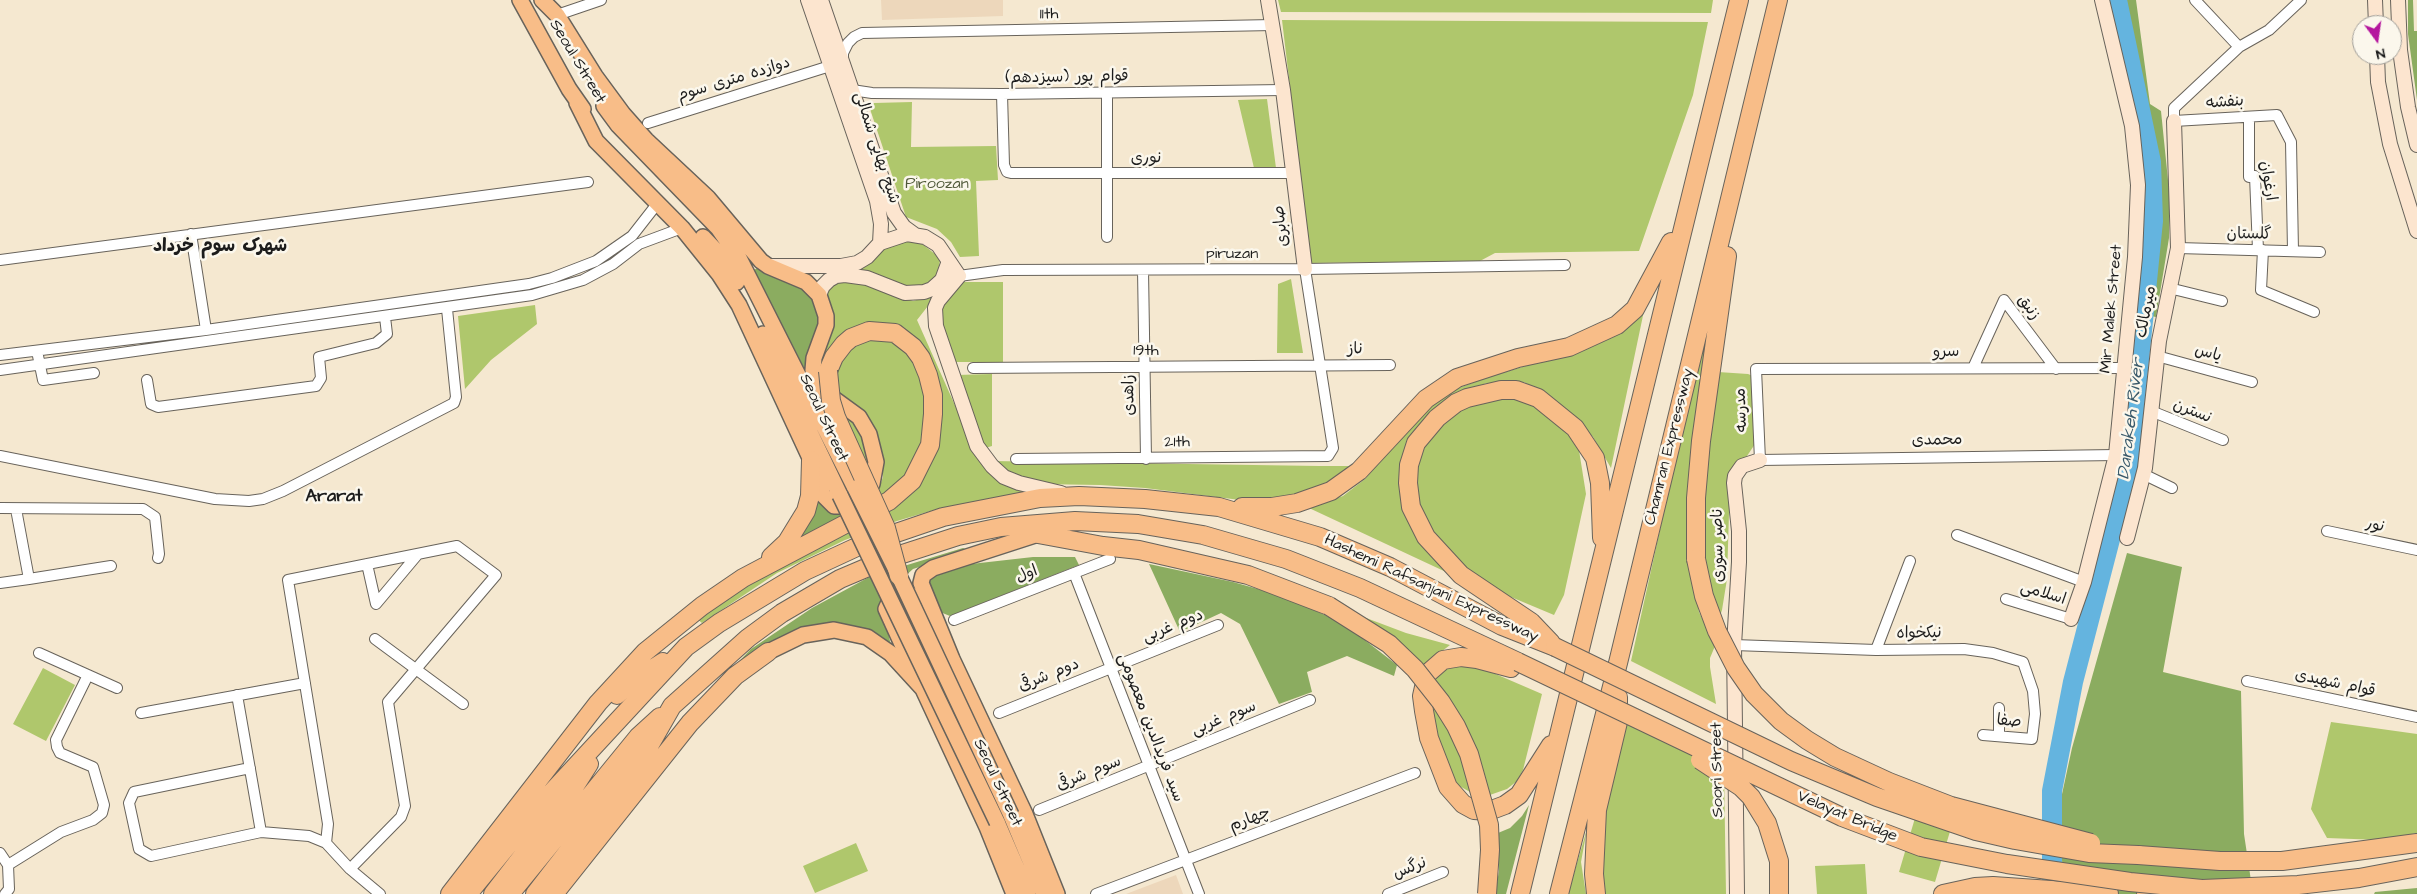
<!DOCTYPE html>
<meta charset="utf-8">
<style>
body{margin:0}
#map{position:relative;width:2417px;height:894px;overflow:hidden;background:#f5e8d0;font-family:"Architects Daughter",sans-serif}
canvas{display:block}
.north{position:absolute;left:2352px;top:15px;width:50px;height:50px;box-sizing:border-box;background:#fbf7ec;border:1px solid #a29f99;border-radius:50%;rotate:166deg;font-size:14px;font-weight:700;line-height:20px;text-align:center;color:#1c1c1c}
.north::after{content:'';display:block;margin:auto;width:18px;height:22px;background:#b5179e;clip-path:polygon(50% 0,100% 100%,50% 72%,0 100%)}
</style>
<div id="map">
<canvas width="2417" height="894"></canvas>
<div class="north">N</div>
</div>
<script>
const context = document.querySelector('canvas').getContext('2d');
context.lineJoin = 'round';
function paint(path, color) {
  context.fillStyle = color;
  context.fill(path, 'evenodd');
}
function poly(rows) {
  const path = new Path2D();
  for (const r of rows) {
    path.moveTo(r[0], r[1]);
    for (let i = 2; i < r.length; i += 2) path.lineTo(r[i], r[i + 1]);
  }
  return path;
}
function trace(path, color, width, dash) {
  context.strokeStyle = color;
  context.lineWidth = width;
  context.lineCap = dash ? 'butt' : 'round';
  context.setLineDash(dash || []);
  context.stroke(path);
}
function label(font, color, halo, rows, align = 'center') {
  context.font = font + ' "Architects Daughter","Playpen Sans Arabic",sans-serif';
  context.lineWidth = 5;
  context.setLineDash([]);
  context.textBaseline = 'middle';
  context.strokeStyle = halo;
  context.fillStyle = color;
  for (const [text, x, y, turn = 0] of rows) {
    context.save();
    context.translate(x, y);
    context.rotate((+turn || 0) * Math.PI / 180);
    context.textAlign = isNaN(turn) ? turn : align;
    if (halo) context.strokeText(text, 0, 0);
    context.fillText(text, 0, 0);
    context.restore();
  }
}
const built = poly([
 [881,0,1003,0,1003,16,882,20],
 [1176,875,1183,894,1126,894]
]);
const green = poly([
 [1278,0,1713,0,1711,13,1281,12],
 [1282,20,1708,22,1693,95,1639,251,1495,253,1480,261,1311,263],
 [1267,99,1276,168,1254,168,1238,100],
 [912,102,911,147,996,146,998,180,976,181,979,256,960,257,951,242,937,229,906,217,870,109,874,103],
 [899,239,921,243,935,254,940,261,937,276,927,285,908,289,868,271,855,268,887,243],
 [1291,279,1303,353,1277,353,1278,284],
 [836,281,864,282,913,301,934,295,935,297,917,320,978,457,1036,490,934,510,897,521,845,540,777,573,702,623,696,618,770,569,889,504,937,428,911,337,840,337,831,346,819,378,827,293],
 [958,282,1003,282,1003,362,952,362,940,330,939,305],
 [535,305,537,324,491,360,465,389,458,316],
 [1645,306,1611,468,1593,437,1576,418,1553,398,1524,382,1487,383,1457,393,1412,442,1416,532,1446,572,1309,508,1343,496,1365,479,1420,414,1445,393,1486,378,1598,344,1617,334],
 [868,335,906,344,926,386,921,455,883,502,878,491,883,477,882,466,837,397,836,370,840,357],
 [1704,345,1710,351,1687,523,1688,546,1699,612,1715,646,1710,658,1710,667,1716,704,1631,661,1682,430],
 [1718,372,1748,374,1753,376,1755,444,1747,456,1737,464,1730,480,1727,579,1722,610,1719,619,1705,578,1702,509],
 [992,374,992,446,982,449,956,375],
 [1514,396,1544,408,1568,429,1578,444,1586,494,1564,595,1554,615,1511,597,1462,570,1428,531,1415,500,1413,471,1421,443,1461,408,1490,399],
 [843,411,860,429,872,474,852,432],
 [991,461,1319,466,1355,466,1346,474,1301,497,1256,502,1145,488,1100,485,1038,484,1016,479],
 [1345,610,1406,633,1450,645,1433,658,1425,669],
 [1470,663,1542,694,1523,770,1517,781,1507,789,1487,796,1470,792,1456,784,1444,763,1427,702,1440,669],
 [43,668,75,685,46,741,13,724],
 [1621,721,1673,743,1724,770,1726,894,1599,894,1594,869],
 [2331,722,2417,734,2417,833,2380,840,2327,838,2311,809],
 [1915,818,1951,828,1935,882,1899,872],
 [1587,829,1581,862,1586,894,1568,894],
 [856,843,868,871,815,893,803,866],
 [1865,864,1867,894,1817,894,1815,866]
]);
const forest = poly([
 [2124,0,2136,0,2150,104,2161,111,2169,190,2169,238,2156,317,2151,316,2159,189],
 [2408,0,2413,0,2414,31,2417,31,2417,100,2408,34],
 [759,267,810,289,823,313,806,372,754,270],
 [817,492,850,520,794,547],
 [963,548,970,551,913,569,882,597,881,604,891,645,878,635,838,623,818,625,683,719,751,649,812,608,871,576],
 [2127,553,2182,567,2163,672,2241,691,2244,834,2253,894,2064,894,2059,808,2072,748],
 [1033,557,1075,557,1079,565,950,616,940,612,927,580,932,575,971,564],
 [1149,564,1233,582,1286,597,1344,624,1397,665,1394,676,1347,656,1307,672,1312,692,1279,704,1240,624,1221,613,1180,632],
 [1529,805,1506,894,1495,894,1499,871,1498,833,1510,828,1522,816],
 [2417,888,2417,894,2374,894,2375,892]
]);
const river = poly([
 [2052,890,2052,791,2073,682,2128,470,2153,221,2151,162,2117,0]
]);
const street = poly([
 [2195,0,2239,47],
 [557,15,601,0],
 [843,61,843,53,848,43,854,37,862,33,1273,25],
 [852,90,872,93,1002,94,1283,90],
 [1002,94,1004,165,1007,172,1011,173,1293,173],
 [2249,117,2249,177,2255,176,2258,250],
 [648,123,830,66],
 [191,234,206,330],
 [1107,237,1107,93],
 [2178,248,2320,252],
 [2263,250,2261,290,2314,312],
 [2293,251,2291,142,2277,115,2174,121,2174,108,2239,47,2269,30,2301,0],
 [0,260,588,182],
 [1143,270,1146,459],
 [959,276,1003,270,1305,269,1565,265],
 [2169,288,2222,301],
 [37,351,43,380,94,373],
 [0,355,206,330,529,284,552,278,596,261,632,236,657,204],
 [2157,356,2252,382],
 [973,368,1390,365],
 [1973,368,2004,300,2056,369],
 [0,370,532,295,583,280,613,264,639,244,682,228],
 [147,380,151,404,158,407,316,386,321,378,319,357,376,343,387,334,385,317],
 [2151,411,2223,440],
 [2116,455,1760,460,1756,369,2125,368],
 [0,456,215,499,249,501,263,499,283,491,454,403,456,397,447,309],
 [1016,459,1328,456,1333,448,1305,269],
 [2143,474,2172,488],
 [0,508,143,509,155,517,159,554,158,558],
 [2327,531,2417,550],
 [1957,535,2084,582],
 [367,564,376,604,418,554],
 [1074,573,1199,894],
 [29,579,111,566],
 [0,583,29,579,16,509],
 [2006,599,2071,619],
 [954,620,1110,559],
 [375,639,463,704],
 [1734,645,1876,650,1964,649,1993,653,2023,662,2033,691,2035,714,2032,739,1983,735],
 [1876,650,1910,561],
 [39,653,117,688],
 [2247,681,2417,717],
 [237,695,261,832],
 [141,713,305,683],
 [999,713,1218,625],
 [1999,736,1999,708],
 [250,768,134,792,129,803,139,849,151,856,261,832,309,836,326,843,350,869,380,894],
 [1039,810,1310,700],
 [326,843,328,824,288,580,457,546,496,575,388,702,405,806,401,817,350,869],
 [0,853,8,865,9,889,5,894],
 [8,865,61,832,93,820,102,813,104,805,93,767,60,753,57,747,56,740,88,675],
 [1096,894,1415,773],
 [1388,894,1443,872]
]);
const secondary = poly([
 [808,0,877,201,881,224,880,243],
 [821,0,894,213,904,227,915,235],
 [1268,0,1283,90,1305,269],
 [2375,0,2376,25],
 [2398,0,2400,50,2408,107,2417,145],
 [2377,55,2378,82,2390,144,2417,231],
 [771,266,841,266,857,263,867,257,880,243,907,234,925,237,938,245,959,276,938,301,935,308,936,326,977,446,992,466,1004,477,1019,483,1061,493],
 [819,295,823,286,829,280,836,276,845,275,867,278,905,293,924,292,932,289,942,280,949,261],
 [2127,538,2145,468,2159,341,2178,248,2174,121],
 [2071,619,2084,582,2116,455,2135,257,2138,185,2132,126,2102,0],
 [1737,894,1734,645,1739,562,1739,531,1734,483,1735,476,1742,466,1760,460]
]);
const primary = poly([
 [520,0,569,89,583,109],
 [542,0,557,15,595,76,623,114,646,140,708,198,761,261,768,266,806,282,819,295,826,316,826,325,814,358,813,370,816,378,826,393,859,417,869,434,876,462,872,484,860,499,844,506,834,506,823,495,811,460,739,305,719,274,682,228,596,141,577,103],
 [604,106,618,125,718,228,739,258,855,488],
 [703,237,721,256,737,282],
 [763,334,840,495],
 [1038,534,933,568,923,575,921,583,952,659,1025,814,1057,894],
 [914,599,907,591,901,591,892,596,886,609,916,675],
 [768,652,803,635,834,630,867,637,890,653,923,689,987,827,1014,894],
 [1011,815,1044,894],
 [997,822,1028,894]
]);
const highway = poly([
 [1242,507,1272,507,1297,503,1331,491,1359,471,1426,399,1457,378,1518,358,1569,347,1617,325,1635,309,1671,242],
 [1038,534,1103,546,1139,550,1248,575,1329,606],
 [771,557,787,542,806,511,810,496,811,460],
 [1696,559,1696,498,1701,441,1727,256],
 [1551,643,1531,622,1461,575,1426,537,1411,507,1408,483,1409,465,1416,443,1437,418,1456,403,1467,398,1501,390,1516,390,1538,398,1575,428,1595,458,1600,483,1602,538],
 [1511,668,1477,659,1461,657,1443,660,1427,674,1422,696,1424,711,1429,738,1448,787,1463,804,1474,810,1489,811,1505,805,1519,795,1551,745],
 [617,695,627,685,663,662],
 [2138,855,2220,861,2282,861,2417,843],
 [450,894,598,703,645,652,702,606,743,578,889,501,912,481,930,445,933,414,933,395,928,375,921,358,913,347,895,333,869,331,851,338,844,344,834,357,828,371],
 [468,894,549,795,686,647,719,623,805,571,861,545,943,517,1040,498,1079,496,1145,499,1219,507,1320,537,1390,567,1502,626,1555,647],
 [493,894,568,797,589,764],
 [510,894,638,737,660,717],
 [535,894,648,748,672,706,748,638,782,613,840,579,887,559,958,536,1001,527,1075,521,1138,524,1203,535,1286,559,1360,588,1518,662],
 [554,894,690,723,735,676,768,652],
 [1520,894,1739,0],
 [1559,894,1618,663,1778,0],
 [1596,894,1594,874,1597,810,1618,722,1618,697],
 [1943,894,1975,887,1993,886,2109,894],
 [2146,894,2202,889,2298,885,2359,878,2417,867]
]);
const primaryBridge = poly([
 [855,488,899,576,1011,815],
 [840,495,997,822]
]);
const highwayBridge = poly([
 [828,371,831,401,836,417,886,528,899,576],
 [1696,559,1704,596,1717,631,1736,668,1754,694,1781,721,1807,740,1835,757,1889,782,1951,806,2091,843],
 [1329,606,1389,644,1415,669,1441,702,1456,726,1469,754,1489,825,1490,850,1487,894],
 [1555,647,1791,761,1877,797,1976,831,2015,840,2089,853,2138,855],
 [1518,662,1842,817,1921,847,2007,864,2130,882,2202,889],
 [1700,760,1741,787,1751,797,1767,823,1779,861,1779,894]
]);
const streetNames = [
 ["11th",1049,15,-1],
 ["Seoul Street",577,62,59],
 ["قوام پور (سیزدهم)",1067,78,-1],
 ["دوازده متری سوم",734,80,-17],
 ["بنفشه",2225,103,-4],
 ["شیخ بهایی شمالی",876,148,72],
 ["نوری",1146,159,-1],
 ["ارغوان",2267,181,81],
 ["صابری",1282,226,-97],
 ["گلستان",2249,235,1],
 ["piruzan",1232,255],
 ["زنبق",2028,308,52],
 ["Mir Malek Street",2112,309,-85],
 ["میرمالک",2147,312,-79],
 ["ناز",1355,350,-1],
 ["19th",1146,352],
 ["سرو",1946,353],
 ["یاس",2208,354,15],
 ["زاهدی",1130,395,-91],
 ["مدرسه",1742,410,-92],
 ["نسترن",2192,412,22],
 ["Seoul Street",823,418,65],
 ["محمدی",1937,441,-1],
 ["21th",1177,443,-1],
 ["Chamran Expressway",1670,447,-76],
 ["نور",2375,526,12],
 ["ناصر سوری",1719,545,-91],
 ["اول",1027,575,-21],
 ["Hashemi Rafsanjani Expressway",1431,589,25],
 ["اسلامی",2043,594,17],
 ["دوم غربی",1173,627,-22],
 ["نیکخواه",1919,634,-1],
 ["دوم شرقی",1049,676,-22],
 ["قوام شهیدی",2335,684,12],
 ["سوم غربی",1224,719,-22],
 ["صفا",2009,722,5],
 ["سید فریدالدین معصومی",1150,728,69],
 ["Soori Street",1718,770,-91],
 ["سوم شرقی",1089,774,-22],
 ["Seoul Street",997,783,65],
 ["Velayat Bridge",1847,817,23],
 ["چهارم",1250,820,-21],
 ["نرگس",1410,869,-22]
];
const parkNames = [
 ["Piroozan",937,185]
];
const neighbourhoodNames = [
 ["شهرک سوم خرداد",220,247],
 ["Ararat",334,497]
];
const waterNames = [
 ["Darakeh River",2132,419,-83]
];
paint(built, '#edd7bb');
paint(green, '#afc76c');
paint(forest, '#8bac60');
trace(river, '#64b4df', 20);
trace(street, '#68635b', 12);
trace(secondary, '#68635b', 16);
trace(primary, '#68635b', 18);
trace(highway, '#68635b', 20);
trace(street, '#fff', 10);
trace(secondary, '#fce5cf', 14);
trace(primary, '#f8bd88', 15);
trace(highway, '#f8bd88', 18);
trace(primaryBridge, '#68635b', 18, []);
trace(highwayBridge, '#68635b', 20, []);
trace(primaryBridge, '#f8bd88', 15);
trace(highwayBridge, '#f8bd88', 18);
label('16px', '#1c1c1c', '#fbf7ec', streetNames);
label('16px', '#4f5838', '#fbf7ec', parkNames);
label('bold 18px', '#1c1c1c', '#fbf7ec', neighbourhoodNames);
label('italic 18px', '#39596a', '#fbf7ec', waterNames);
</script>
